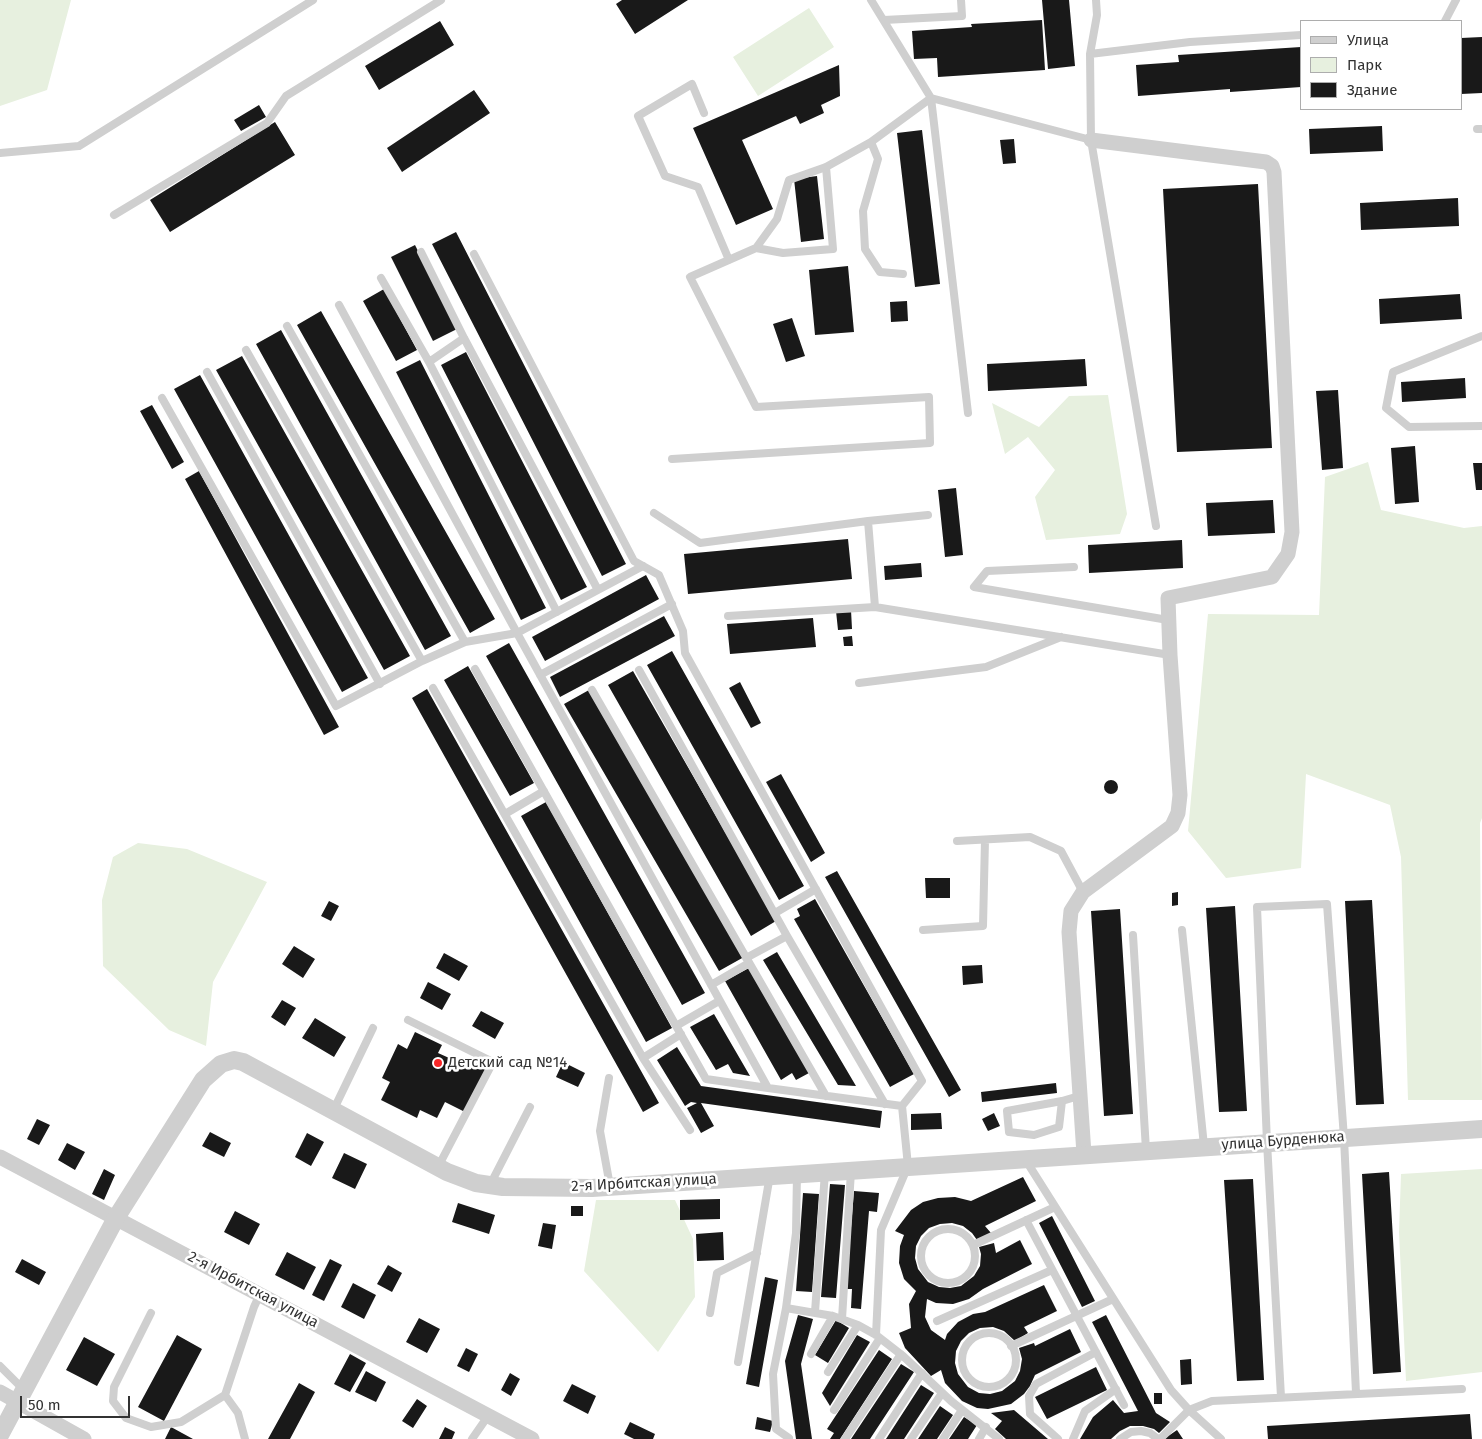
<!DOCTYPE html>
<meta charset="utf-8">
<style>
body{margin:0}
#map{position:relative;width:1482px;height:1439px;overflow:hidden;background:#fff;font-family:"Fira Sans",sans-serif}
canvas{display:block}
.legend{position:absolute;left:1300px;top:20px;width:162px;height:90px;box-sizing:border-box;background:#fff;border:1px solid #adadad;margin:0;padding:6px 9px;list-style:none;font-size:15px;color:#323232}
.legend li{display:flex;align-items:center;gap:10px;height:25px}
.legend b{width:25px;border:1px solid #adadad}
.scale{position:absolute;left:20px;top:1396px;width:110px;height:22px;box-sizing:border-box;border:2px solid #323232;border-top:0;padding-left:6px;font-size:15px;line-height:18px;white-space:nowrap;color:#323232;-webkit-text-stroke:4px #fff;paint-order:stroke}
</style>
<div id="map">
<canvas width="1482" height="1439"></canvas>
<ul class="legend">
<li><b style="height:6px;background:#cfcfcf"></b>Улица</li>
<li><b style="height:14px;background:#e7f0df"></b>Парк</li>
<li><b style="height:14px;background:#191919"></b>Здание</li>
</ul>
<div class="scale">50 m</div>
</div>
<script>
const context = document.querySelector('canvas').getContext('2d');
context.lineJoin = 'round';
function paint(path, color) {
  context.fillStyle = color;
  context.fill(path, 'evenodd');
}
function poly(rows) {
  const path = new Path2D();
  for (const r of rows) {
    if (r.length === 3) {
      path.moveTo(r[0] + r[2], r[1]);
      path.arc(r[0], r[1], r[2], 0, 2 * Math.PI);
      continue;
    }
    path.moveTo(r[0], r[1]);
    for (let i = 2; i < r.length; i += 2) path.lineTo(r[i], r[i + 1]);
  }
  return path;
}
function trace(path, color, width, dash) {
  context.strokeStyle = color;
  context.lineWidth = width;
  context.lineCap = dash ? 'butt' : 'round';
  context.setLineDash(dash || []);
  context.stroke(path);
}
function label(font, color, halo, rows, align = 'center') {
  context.font = font + ' "Fira Sans",sans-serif';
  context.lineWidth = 5;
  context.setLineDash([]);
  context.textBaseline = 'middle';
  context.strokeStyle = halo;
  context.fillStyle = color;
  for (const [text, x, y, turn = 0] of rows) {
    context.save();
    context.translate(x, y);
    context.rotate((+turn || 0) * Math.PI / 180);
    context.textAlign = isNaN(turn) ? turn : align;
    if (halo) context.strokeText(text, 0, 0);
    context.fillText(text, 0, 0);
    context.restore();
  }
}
const green = poly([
 [0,0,71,0,47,90,0,106],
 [809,8,834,47,758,96,733,57],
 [1108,395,1127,514,1120,534,1046,540,1035,497,1055,470,1028,437,1005,454,992,403,1039,427,1069,396],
 [1368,462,1381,510,1464,528,1482,526,1482,818,1480,823,1482,1100,1408,1100,1401,857,1390,805,1306,774,1301,868,1226,878,1188,831,1208,614,1319,615,1325,477],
 [138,843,187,849,267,882,213,982,206,1046,169,1030,103,966,102,900,113,857],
 [1482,1169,1482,1372,1406,1381,1399,1232,1401,1174],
 [596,1200,675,1200,693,1239,695,1297,658,1352,584,1271]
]);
const building = poly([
 [622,0,688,0,635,34,616,4],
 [1042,0,1069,0,1075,66,1048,69],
 [1042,20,1045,70,938,77,937,58,914,59,912,31,972,27,971,24],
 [440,21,454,45,379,90,365,66],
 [1482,37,1482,93,1461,94,1461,38],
 [1301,47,1301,87,1230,92,1230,89,1138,96,1136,65,1179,62,1178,55],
 [839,65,840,96,821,105,824,113,800,124,796,116,742,140,773,209,736,225,693,128],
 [474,90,490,113,402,172,387,148],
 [259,105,266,117,241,131,234,120],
 [275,122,295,155,170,232,150,200],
 [1382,126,1383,151,1310,154,1309,129],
 [922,130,940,284,915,287,897,133],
 [1014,139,1016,163,1003,164,1000,140],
 [817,176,824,239,801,242,794,179],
 [1258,184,1272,448,1177,452,1163,189],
 [1458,198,1459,226,1361,230,1360,203],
 [456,232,626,564,602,576,432,244],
 [415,245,457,329,433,341,391,257],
 [848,266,854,332,815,335,809,270],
 [384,289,417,350,396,361,363,301],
 [1460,294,1462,319,1380,324,1379,299],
 [907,301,908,321,891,322,890,302],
 [321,311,495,619,470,633,297,325],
 [792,318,805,356,786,362,773,324],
 [281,330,451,636,425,650,256,344],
 [466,352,587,587,561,600,441,365],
 [242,356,410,656,384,670,216,370],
 [1085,359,1087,386,988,391,987,364],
 [420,360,546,608,521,620,396,372],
 [200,375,368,678,342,692,174,389],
 [1465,378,1466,398,1402,402,1401,382],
 [1338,390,1343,468,1322,470,1316,391],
 [152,405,184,462,172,469,140,411],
 [1415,446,1419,502,1395,504,1391,448],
 [1473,463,1482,463,1482,490,1476,490],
 [199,471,339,727,324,735,185,479],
 [956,488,963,555,945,557,938,490],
 [1273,500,1275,533,1208,536,1206,503],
 [848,539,852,579,688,594,684,554],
 [1182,540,1183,568,1089,573,1088,545],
 [921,563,922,577,885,580,884,566],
 [646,575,659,599,545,661,532,637],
 [851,610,852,629,838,630,836,611],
 [664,616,675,636,560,697,550,677],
 [813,618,816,647,730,654,727,624],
 [852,636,853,646,844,646,843,637],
 [509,643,705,993,682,1005,486,656],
 [672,651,804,886,779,900,647,665],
 [468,666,534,783,510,796,444,680],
 [633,671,776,921,751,936,608,685],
 [740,682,761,723,751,728,729,688],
 [427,689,659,1103,643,1112,412,698],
 [589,690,744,957,719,971,564,704],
 [781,774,825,853,811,862,766,782],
 [1111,787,7],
 [546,802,672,1028,646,1042,521,816],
 [837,871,961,1090,949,1097,825,877],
 [925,878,950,878,950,898,926,898],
 [1178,892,1178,905,1172,906,1172,893],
 [815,899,914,1074,890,1087,794,919,800,916,797,909],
 [1372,900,1384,1104,1356,1105,1345,901],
 [329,901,339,906,331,921,321,916],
 [1235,906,1247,1111,1219,1112,1206,908],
 [1120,909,1133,1114,1104,1116,1091,911],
 [294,946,315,959,303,978,282,964],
 [777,952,856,1086,838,1085,763,960],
 [444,953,468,966,459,981,436,968],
 [982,965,983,983,963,985,962,966],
 [749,968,809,1073,796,1080,792,1073,781,1080,725,981],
 [428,982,451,994,442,1010,420,998],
 [282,1000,296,1008,285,1026,271,1017],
 [481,1011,504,1023,495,1039,472,1026],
 [714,1014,750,1076,733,1073,728,1064,716,1070,690,1027],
 [315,1018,346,1037,334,1057,302,1038],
 [415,1032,442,1045,438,1053,467,1066,470,1059,487,1067,465,1112,445,1102,437,1118,420,1110,417,1118,381,1100,390,1082,382,1078,398,1044,407,1049],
 [677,1047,701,1086,882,1111,880,1128,701,1103,714,1126,701,1133,687,1108,697,1103,691,1102,685,1106,657,1060],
 [563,1062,585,1073,578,1087,556,1077],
 [1056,1083,1057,1093,982,1102,981,1092],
 [941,1113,942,1129,911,1130,911,1114],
 [994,1113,1000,1126,988,1131,982,1119],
 [37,1119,50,1125,39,1145,27,1139],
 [210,1132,231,1143,224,1157,202,1146],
 [307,1133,324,1142,311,1166,295,1157],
 [67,1143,85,1152,75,1170,58,1160],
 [344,1153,367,1164,355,1189,332,1178],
 [104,1169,115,1175,104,1200,92,1194],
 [1389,1172,1401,1372,1373,1374,1362,1174],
 [1023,1177,1036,1201,985,1226,991,1233,977,1240,972,1233,963,1226,952,1223,940,1224,929,1228,921,1236,916,1246,915,1258,918,1269,928,1282,939,1287,950,1288,961,1286,974,1276,980,1266,981,1254,979,1247,994,1243,996,1253,1020,1240,1032,1264,983,1289,969,1299,953,1304,936,1303,927,1299,925,1317,931,1330,945,1340,947,1334,958,1322,973,1314,985,1312,1044,1285,1057,1311,1024,1327,1028,1333,1015,1341,1004,1331,993,1327,980,1328,969,1333,961,1341,956,1351,955,1363,958,1374,968,1387,979,1393,990,1394,1002,1391,1015,1381,1020,1371,1022,1359,1019,1348,1034,1343,1035,1346,1070,1329,1081,1352,1035,1375,1030,1386,1024,1394,1011,1404,988,1409,977,1408,962,1401,945,1383,941,1370,931,1376,905,1348,899,1333,911,1328,909,1304,916,1291,904,1279,899,1263,900,1246,904,1235,895,1231,911,1210,923,1202,938,1198,955,1197,971,1201],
 [1253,1179,1264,1380,1237,1381,1224,1180],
 [830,1184,845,1185,836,1298,821,1297],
 [854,1191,879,1193,877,1212,869,1211,861,1309,851,1308,852,1289,846,1289],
 [803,1193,819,1194,812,1292,796,1291],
 [720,1199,720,1219,680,1220,680,1200],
 [458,1203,495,1215,489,1234,452,1222],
 [571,1206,583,1206,583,1216,571,1216],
 [235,1211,260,1224,249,1245,224,1232],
 [1052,1216,1095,1301,1082,1307,1039,1223],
 [543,1223,556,1225,552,1249,538,1246],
 [723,1232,724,1260,697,1261,696,1234],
 [287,1252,316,1267,304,1290,275,1275],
 [22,1259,46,1272,39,1285,15,1272],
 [330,1259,342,1265,324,1301,312,1295],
 [388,1265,402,1273,392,1292,377,1284],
 [765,1277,778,1280,759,1387,746,1384],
 [353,1283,376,1295,364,1319,341,1307],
 [798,1315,813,1319,801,1364,812,1439,796,1439,785,1361],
 [1106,1315,1156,1413,1170,1422,1159,1433,1154,1429,1143,1426,1130,1426,1120,1431,1111,1439,1080,1439,1093,1417,1113,1400,1124,1413,1138,1411,1092,1322],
 [419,1318,440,1329,427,1353,406,1342],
 [836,1320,849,1328,828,1363,815,1355],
 [177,1335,202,1349,164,1421,138,1407],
 [857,1335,870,1342,830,1406,822,1393],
 [84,1337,115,1354,97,1386,66,1370],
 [466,1348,478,1354,469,1372,457,1366],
 [879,1350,892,1359,840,1439,830,1439,834,1433,827,1429],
 [350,1354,366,1363,350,1392,334,1384],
 [1191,1359,1192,1384,1181,1385,1180,1360],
 [901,1364,914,1372,870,1439,851,1439],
 [1096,1367,1107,1390,1047,1419,1035,1397],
 [366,1371,386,1382,376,1402,355,1392],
 [510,1373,520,1379,511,1396,501,1390],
 [299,1383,315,1392,290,1439,268,1439],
 [572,1384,596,1396,588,1414,563,1401],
 [921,1385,934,1393,904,1439,886,1439],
 [1154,1393,1162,1393,1162,1404,1154,1404],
 [417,1399,427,1406,413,1428,402,1421],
 [940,1406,953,1415,937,1439,918,1439],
 [1014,1410,1048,1439,1006,1439,995,1429,1002,1421,991,1413],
 [1470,1414,1472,1439,1268,1439,1267,1426],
 [757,1417,773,1421,770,1432,755,1429],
 [964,1417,977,1425,968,1439,949,1439],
 [630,1422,655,1434,653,1439,634,1439,624,1434],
 [171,1427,193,1439,165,1439],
 [445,1427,455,1432,452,1439,439,1439],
 [1177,1430,1183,1439,1164,1439]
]);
const service = poly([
 [871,0,931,98,1091,140,1156,526],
 [884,20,962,16,961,0],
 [1445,21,1456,0],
 [1090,54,1097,15,1096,0],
 [704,113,692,84,638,116,665,176,698,187,729,260],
 [1477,129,1482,129],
 [1091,140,1090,54,1190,42,1301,35],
 [871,142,878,159,863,211,865,249,880,272,903,274],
 [0,153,79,146,313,0],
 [114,215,267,123,286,96,441,0],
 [756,248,783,253,833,249,826,167],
 [421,252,464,338,598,590],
 [474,254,634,561,659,575,683,631,685,653,922,1081,902,1106,908,1166,881,1230,876,1335],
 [381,278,429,362,557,612],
 [339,305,517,633,768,1088,902,1106],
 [287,326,465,642],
 [1482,336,1393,372,1386,408,1409,427,1482,426],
 [246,350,422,661],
 [429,362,464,338],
 [207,372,380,684],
 [162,398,336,706,422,661,465,642,517,633,643,566],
 [672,459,930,443,929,397,756,407,690,277,756,248,777,219,789,180,826,167,871,142,931,98,968,413],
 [654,513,700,543,868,521,928,515],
 [868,521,875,607,1170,655],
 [1074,567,987,571,974,587,1168,620],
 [728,616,875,607],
 [475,669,706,1079,768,1088],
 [639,670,787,936,885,1104],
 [540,675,672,604],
 [859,683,986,667,1061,637],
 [433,688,643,1058,690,1130],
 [592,690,826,1096],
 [505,814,544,791],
 [957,841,1030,837,1061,851,1083,892],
 [775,913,816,889],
 [923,930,983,926,985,840],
 [1182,930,1204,1146],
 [1133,935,1146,1150],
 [746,958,787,936],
 [711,985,749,963],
 [408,1020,493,1062,438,1167],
 [676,1026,719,1001],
 [643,1058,681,1034],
 [609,1078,600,1131,610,1186],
 [1062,1101,1059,1127,1034,1135,1009,1132,1007,1111,1062,1101,1079,1096],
 [333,1111,373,1028],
 [1025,1159,1171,1390,1189,1410,1221,1439],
 [490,1185,530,1107],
 [1026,1220,1124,1405],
 [948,1256,27],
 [973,1245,1055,1207],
 [786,1308,833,1316,858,1325,876,1335,903,1356,951,1401,999,1439],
 [815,1312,825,1172],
 [151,1313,114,1387,113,1401,126,1418,151,1427,181,1422,225,1395],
 [710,1313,717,1273,757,1253],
 [842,1319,851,1171],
 [937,1321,1052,1270],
 [989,1360,27],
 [1011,1346,1113,1299],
 [811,1354,833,1316],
 [738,1362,770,1175],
 [0,1366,23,1389],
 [828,1372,858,1325],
 [1281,1397,1267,1142,1257,907,1327,904,1344,1138,1356,1393],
 [834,1410,880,1338],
 [789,1438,776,1429,773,1374,786,1308,796,1233,797,1173],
 [245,1439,238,1413,225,1395,254,1307,260,1294],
 [472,1439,488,1416],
 [845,1439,901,1354],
 [879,1439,922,1373],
 [911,1439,942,1393],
 [943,1439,962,1410],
 [979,1439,986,1427],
 [1058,1439,1030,1414,1029,1396,1036,1384,1096,1352],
 [1073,1439,1085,1411,1116,1389],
 [1120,1439,1131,1432,1141,1431,1150,1433,1158,1439],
 [1160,1439,1189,1410,1212,1401,1462,1389]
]);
const minor = poly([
 [1084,1154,1069,932,1071,911,1083,892,1172,826,1178,813,1180,795,1170,655,1168,598,1272,577,1288,554,1292,532,1274,172,1272,166,1266,162,1091,140],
 [0,1157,532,1439],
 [0,1392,84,1439]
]);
const tertiary = poly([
 [0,1435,116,1218,203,1080,221,1064,234,1060,243,1062,447,1172,476,1183,503,1187,592,1188,1482,1129]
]);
const markers = [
 [438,1063,5,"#f72627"]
];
const poiNames = [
 ["Детский сад №14",448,1063]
];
const streetNames = [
 ["улица Бурденюка",1283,1141,-4],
 ["2-я Ирбитская улица",644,1183,-3],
 ["2-я Ирбитская улица",253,1290,28]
];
paint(green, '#e7f0df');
paint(building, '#191919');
trace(service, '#cfcfcf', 8);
trace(minor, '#cfcfcf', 15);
trace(tertiary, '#cfcfcf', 18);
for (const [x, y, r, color] of markers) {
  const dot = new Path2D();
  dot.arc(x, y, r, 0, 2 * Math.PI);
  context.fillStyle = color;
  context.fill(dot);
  trace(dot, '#fff', 2);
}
label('15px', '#323232', '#fff', poiNames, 'left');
label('15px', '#323232', '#fff', streetNames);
</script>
